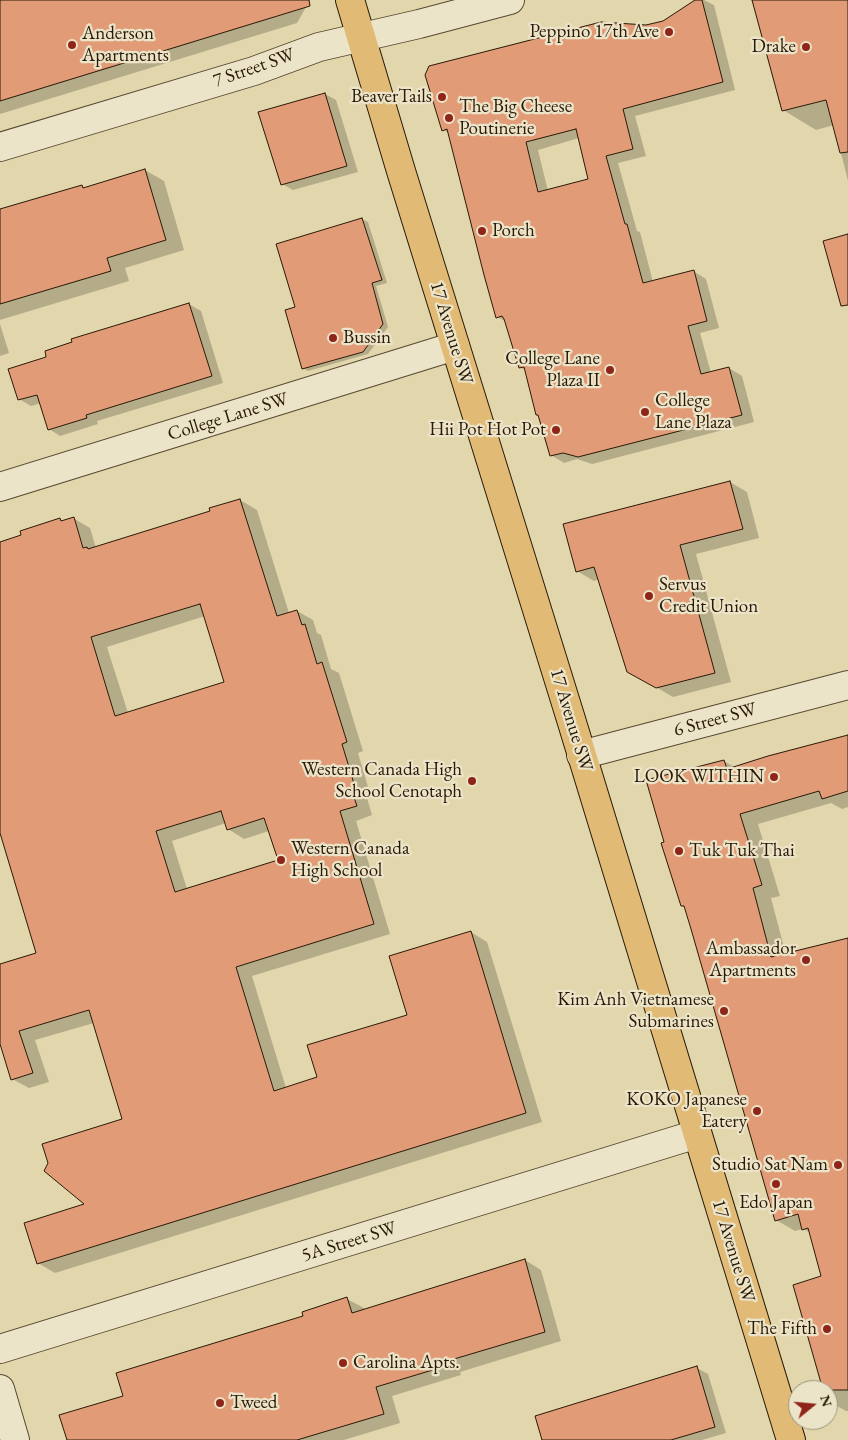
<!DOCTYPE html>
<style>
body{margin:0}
#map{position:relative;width:848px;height:1440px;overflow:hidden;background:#e2d6ac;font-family:"EB Garamond",serif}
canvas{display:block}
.north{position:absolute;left:788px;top:1380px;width:50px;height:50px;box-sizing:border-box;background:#ece4c9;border:1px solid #9e937b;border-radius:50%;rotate:73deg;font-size:14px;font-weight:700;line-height:20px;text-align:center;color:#291906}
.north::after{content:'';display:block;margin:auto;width:18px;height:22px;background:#8f2418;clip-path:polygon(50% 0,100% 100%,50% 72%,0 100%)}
</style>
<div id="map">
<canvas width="848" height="1440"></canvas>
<div class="north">N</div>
</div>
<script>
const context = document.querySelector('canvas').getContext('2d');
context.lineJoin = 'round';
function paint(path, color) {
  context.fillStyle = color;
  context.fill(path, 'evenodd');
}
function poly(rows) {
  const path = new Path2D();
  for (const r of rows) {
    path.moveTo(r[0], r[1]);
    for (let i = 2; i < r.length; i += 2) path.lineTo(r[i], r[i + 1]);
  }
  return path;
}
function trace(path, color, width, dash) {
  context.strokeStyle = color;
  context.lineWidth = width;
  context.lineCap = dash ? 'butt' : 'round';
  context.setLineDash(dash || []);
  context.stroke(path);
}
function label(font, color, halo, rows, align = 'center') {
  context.font = font + ' "EB Garamond",serif';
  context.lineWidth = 4.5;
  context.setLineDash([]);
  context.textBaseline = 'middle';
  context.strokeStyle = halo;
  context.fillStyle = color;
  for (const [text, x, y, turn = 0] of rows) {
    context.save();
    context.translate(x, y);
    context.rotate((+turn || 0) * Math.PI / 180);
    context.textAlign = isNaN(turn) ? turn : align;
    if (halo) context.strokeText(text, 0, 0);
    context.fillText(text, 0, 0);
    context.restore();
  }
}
const shadow = poly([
 [0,0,310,0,297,23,0,114],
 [698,0,704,0,714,5,735,90,635,116,646,156,618,163,637,231,640,232,653,282,693,271,706,279,719,328,700,333,711,373,729,368,742,376,754,422,592,464,577,459,564,463,551,455,526,371,520,367,507,322,497,317,449,133,443,130,646,26,664,22],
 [579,138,589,180,548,191,538,150],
 [753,0,848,0,848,181,834,125,816,130,783,110],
 [325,94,336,100,358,172,293,190,282,184],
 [145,170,164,181,184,250,125,268,129,281,0,320,0,211,82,186,86,188],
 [362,219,368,222,387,283,376,286,388,327,368,354,308,371,303,368,297,308],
 [189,304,201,311,223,383,97,421,98,424,60,436,49,429,41,403,31,406,19,399,48,358],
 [0,324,9,353,0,356],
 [730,482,747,492,759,538,696,554,731,682,673,697,628,671,599,579,594,581,577,571],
 [240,500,257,510,289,613,297,611,313,620,317,633,321,635,331,669,339,673,363,751,358,753,371,797,367,798,372,815,356,821,390,934,252,976,286,1088,318,1078,409,1016,471,932,487,942,542,1122,55,1273,38,1263,87,1205,49,1163,123,1120,94,1023,35,1040,49,1082,29,1088,12,1079,0,1040,0,966,38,954,0,829,0,543,23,536,60,520,63,521,73,518,90,528,96,548,211,512],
 [205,616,226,683,128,713,107,647],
 [226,823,228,829,244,839,269,831,279,861,187,889,172,841],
 [848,736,848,807,842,809,831,803,758,824,780,896,771,898,786,955,848,939,848,1411,846,1411,828,1401,828,1390,824,1390,822,1277,811,1233,803,1229,795,1231,776,1220,686,908,682,906,724,761,736,768],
 [525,1260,541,1270,561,1341,460,1372,461,1375,392,1396,400,1423,344,1440,68,1440,125,1396,347,1299,364,1308,364,1310],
 [697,1368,708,1374,726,1433,702,1440,544,1440]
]);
const building = poly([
 [0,0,309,0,310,6,0,101,0,0],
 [695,0,702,0,723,82,623,109,633,149,606,156,625,224,627,224,643,283,694,270,707,321,688,326,701,374,729,367,742,415,578,457,563,453,550,456,538,415,536,415,524,367,519,368,504,319,502,316,496,318,484,275,447,129,442,131,425,75,429,66,601,22,646,25,663,21,695,0],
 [576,129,588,179,538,192,526,142,576,129],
 [752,0,848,0,848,152,840,153,826,100,782,111,752,0],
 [325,93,347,166,281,185,258,112,325,93],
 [145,169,166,240,107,258,111,271,0,304,0,209,82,185,83,188,145,169],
 [362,218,382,280,372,283,383,324,363,352,302,369,285,310,295,307,276,244,362,218],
 [848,234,848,305,841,306,823,241,848,234],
 [189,303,212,376,86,415,87,418,48,430,37,395,18,400,8,369,46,357,45,351,72,342,71,339,189,303],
 [730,481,743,529,680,545,715,673,656,688,627,672,594,567,576,572,563,524,730,481],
 [240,499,277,616,297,610,302,625,305,624,317,664,322,662,347,742,342,744,355,787,351,789,357,806,340,811,374,924,236,967,274,1091,317,1077,307,1045,407,1015,389,956,471,931,526,1113,37,1264,24,1223,84,1204,44,1171,48,1163,42,1144,122,1119,89,1010,19,1031,33,1073,11,1080,0,1044,0,964,36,953,0,833,0,542,21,535,20,531,60,518,61,521,74,517,83,548,87,547,88,549,210,511,209,508,240,499],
 [200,604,224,682,115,716,91,637,200,604],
 [221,811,227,830,264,818,278,860,175,892,156,831,221,811],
 [848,735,848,791,822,799,819,791,740,814,762,885,753,888,771,957,848,938,848,1390,823,1390,793,1285,821,1276,808,1228,802,1230,798,1214,775,1221,691,929,684,906,681,906,661,843,664,842,646,780,724,760,727,769,768,756,848,735],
 [525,1259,545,1332,444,1362,446,1366,376,1387,384,1414,297,1440,67,1440,59,1415,123,1396,116,1373,303,1316,302,1312,347,1297,352,1313,525,1259],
 [697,1366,715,1427,671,1440,542,1440,535,1416,697,1366]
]);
const minor = poly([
 [0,147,254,71,319,47,419,24,510,0],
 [0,487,455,346],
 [581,755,848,685],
 [0,1349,697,1134],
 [0,1389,15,1440]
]);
const major = poly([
 [350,0,401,171,570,716,791,1440]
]);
const markers = [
 [669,32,5,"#8f2418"],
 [72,45,5,"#8f2418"],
 [806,47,5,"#8f2418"],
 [442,97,5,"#8f2418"],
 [449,118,5,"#8f2418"],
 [482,231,5,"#8f2418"],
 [333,338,5,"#8f2418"],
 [610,370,5,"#8f2418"],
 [645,412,5,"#8f2418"],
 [556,430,5,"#8f2418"],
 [649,596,5,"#8f2418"],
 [774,777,5,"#8f2418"],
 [472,781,5,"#8f2418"],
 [679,851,5,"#8f2418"],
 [281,860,5,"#8f2418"],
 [806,960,5,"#8f2418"],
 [724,1011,5,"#8f2418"],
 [757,1111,5,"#8f2418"],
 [838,1165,5,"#8f2418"],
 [776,1184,5,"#8f2418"],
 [827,1329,5,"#8f2418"],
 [343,1363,5,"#8f2418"],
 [220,1403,5,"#8f2418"]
];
const poiNames = [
 ["Peppino 17th Ave",659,32],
 ["Anderson",82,34,"left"],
 ["Apartments",82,56,"left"],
 ["Drake",796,47],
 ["BeaverTails",432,97],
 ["The Big Cheese",459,107,"left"],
 ["Poutinerie",459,129,"left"],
 ["Porch",492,231,"left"],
 ["Bussin",343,338,"left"],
 ["College Lane",600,359],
 ["Plaza II",600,381],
 ["College",655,401,"left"],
 ["Lane Plaza",655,423,"left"],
 ["Hii Pot Hot Pot",546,430],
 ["Servus",659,585,"left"],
 ["Credit Union",659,607,"left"],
 ["Western Canada High",462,770],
 ["School Cenotaph",462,792],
 ["LOOK WITHIN",764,777],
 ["Western Canada",291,849,"left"],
 ["High School",291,871,"left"],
 ["Tuk Tuk Thai",689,851,"left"],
 ["Ambassador",796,949],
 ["Apartments",796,971],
 ["Kim Anh Vietnamese",714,1000],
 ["Submarines",714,1022],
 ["KOKO Japanese",747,1100],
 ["Eatery",747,1122],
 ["Studio Sat Nam",828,1165],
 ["Edo Japan",776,1203,"center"],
 ["The Fifth",817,1329],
 ["Carolina Apts.",353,1363,"left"],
 ["Tweed",230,1403,"left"]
];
const streetNames = [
 ["7 Street SW",254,68,-19],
 ["17 Avenue SW",451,333,73],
 ["College Lane SW",228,417,-17],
 ["17 Avenue SW",571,720,73],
 ["6 Street SW",715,720,-15],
 ["5A Street SW",349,1242,-17],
 ["17 Avenue SW",733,1251,73]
];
paint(shadow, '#0003');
paint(building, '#e19b77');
trace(building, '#291906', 1);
trace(minor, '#574830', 30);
trace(major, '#291906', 30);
trace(minor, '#ece4c9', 28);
trace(major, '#e1bb76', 28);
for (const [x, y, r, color] of markers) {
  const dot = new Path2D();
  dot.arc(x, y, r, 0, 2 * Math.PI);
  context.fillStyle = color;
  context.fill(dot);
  trace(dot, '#ece4c9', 2);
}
label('19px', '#291906', '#ece4c9', poiNames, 'right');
label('19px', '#291906', '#ece4c9', streetNames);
</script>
